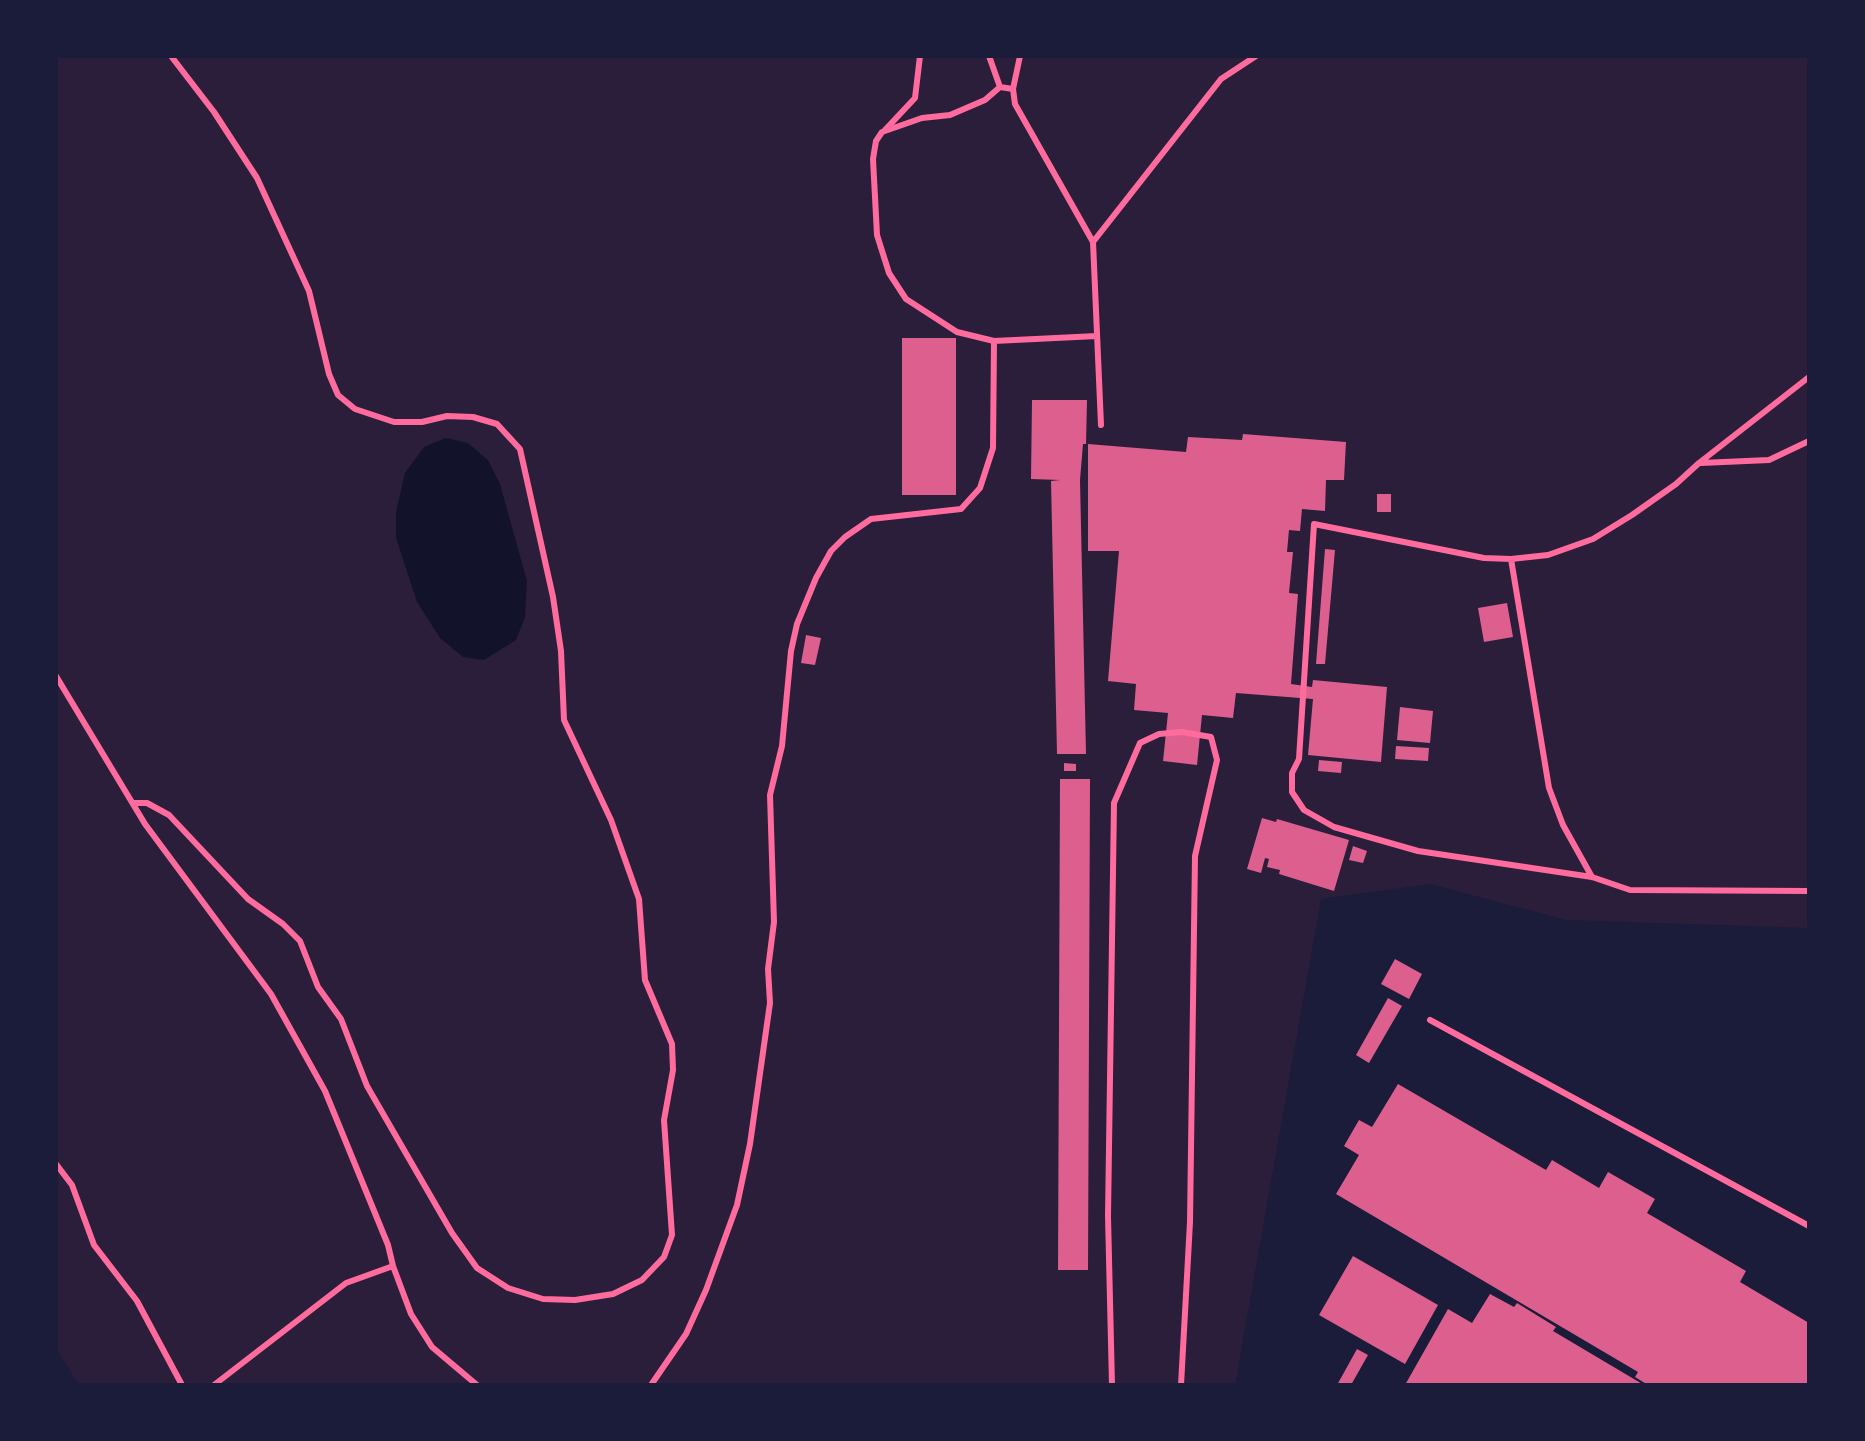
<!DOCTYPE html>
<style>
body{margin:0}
#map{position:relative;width:1865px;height:1441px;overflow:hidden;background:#1b1b3a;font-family:"PT Sans",sans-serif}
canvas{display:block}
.frame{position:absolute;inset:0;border:58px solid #1b1b3a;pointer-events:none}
</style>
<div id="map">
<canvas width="1865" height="1441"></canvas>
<div class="frame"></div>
</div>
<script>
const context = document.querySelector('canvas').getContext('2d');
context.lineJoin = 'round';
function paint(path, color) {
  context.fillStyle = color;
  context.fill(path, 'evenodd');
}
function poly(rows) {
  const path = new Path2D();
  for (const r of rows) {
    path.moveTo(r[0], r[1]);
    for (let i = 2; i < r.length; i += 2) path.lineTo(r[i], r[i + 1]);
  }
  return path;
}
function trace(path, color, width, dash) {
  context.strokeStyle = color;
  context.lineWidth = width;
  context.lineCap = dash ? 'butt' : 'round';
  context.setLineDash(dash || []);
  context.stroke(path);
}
const green = poly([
 [56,56,1809,56,1809,928,1566,920,1430,884,1321,899,1235,1385,79,1385,56,1349]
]);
const water = poly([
 [446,438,468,443,488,460,500,484,527,581,525,617,516,640,484,660,463,657,440,638,417,602,396,538,396,512,405,473,424,447]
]);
const building = poly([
 [902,338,956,338,956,495,902,495],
 [1032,400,1087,400,1086,444,1083,444,1080,480,1086,754,1057,754,1051,481,1060,480,1031,479],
 [1243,434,1346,442,1344,480,1326,480,1325,511,1302,509,1300,531,1289,530,1287,552,1293,552,1289,593,1298,594,1291,684,1312,687,1313,680,1387,687,1381,762,1308,755,1313,699,1236,693,1233,718,1202,715,1197,765,1163,761,1168,713,1134,710,1136,684,1108,681,1119,551,1088,551,1088,444,1186,452,1188,437,1242,440],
 [1377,494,1391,494,1391,512,1377,512],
 [1325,549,1335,550,1325,664,1316,664],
 [1507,603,1513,637,1484,642,1478,608],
 [806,635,821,638,815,665,801,663],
 [1400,707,1433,711,1430,743,1397,740],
 [1396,746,1429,748,1428,761,1395,759],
 [1319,760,1342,762,1341,773,1318,771],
 [1064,763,1076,764,1076,771,1064,771],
 [1060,779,1090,779,1088,1270,1058,1270],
 [1262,818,1276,822,1277,819,1349,840,1334,891,1279,874,1280,870,1267,867,1269,859,1265,858,1261,873,1247,869],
 [1353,846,1367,851,1363,863,1349,860],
 [1395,959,1422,974,1409,999,1381,984],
 [1388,998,1402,1006,1369,1063,1356,1055],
 [1398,1084,1546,1170,1552,1160,1599,1188,1608,1172,1655,1199,1647,1213,1746,1271,1740,1282,1809,1323,1809,1385,1648,1385,1635,1377,1638,1372,1336,1194,1359,1155,1344,1146,1359,1120,1372,1127],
 [1353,1256,1438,1305,1405,1364,1319,1315],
 [1490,1294,1514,1307,1517,1303,1556,1327,1553,1331,1644,1385,1405,1385,1448,1309,1472,1323],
 [1357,1349,1368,1355,1351,1385,1337,1385]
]);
const service = poly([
 [989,56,1000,87,1013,89,1015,104,1093,242,1101,425],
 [1013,89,1020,56],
 [885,130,915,98,920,56],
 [1093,242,1221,79,1256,56],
 [994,341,957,332,906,299,889,273,877,235,873,159,876,141,882,132,922,118,950,115,985,100,1000,87],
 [1809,377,1699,463,1676,484,1632,515,1593,539,1548,555,1511,559,1484,558,1314,524,1299,759,1292,773,1292,792,1304,810,1334,827,1418,851,1592,877,1630,890,1809,891],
 [1701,463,1769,460,1809,441],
 [1511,559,1549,788,1563,825,1592,877],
 [56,676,145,824,271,994,325,1091,388,1245,393,1266,411,1314,432,1347,477,1385],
 [133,803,147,803,169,815,248,899,283,924,300,941,318,987,341,1019,367,1086,452,1233,477,1268,508,1288,543,1299,575,1300,613,1294,642,1280,664,1257,672,1235,664,1120,673,1070,672,1044,645,980,639,899,611,820,564,720,561,651,553,597,520,449,497,424,473,417,447,416,422,422,394,422,355,409,338,395,329,374,309,291,257,178,214,112,171,56],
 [1430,1020,1809,1226],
 [56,1164,72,1185,94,1245,137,1301,182,1385],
 [214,1385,346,1283,393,1266],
 [651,1385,686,1334,706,1290,737,1205,750,1144,770,1003,768,969,774,922,770,795,782,746,791,651,797,624,816,578,831,551,845,537,871,519,961,509,980,488,993,448,994,341,1097,336],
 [1112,1385,1108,1216,1114,803,1140,743,1159,734,1182,732,1211,737,1217,760,1195,856,1190,1222,1181,1385]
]);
paint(green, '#2a1e3b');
paint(water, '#12122b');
paint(building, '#dd5f8e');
trace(service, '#ff6b9d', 6);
</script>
